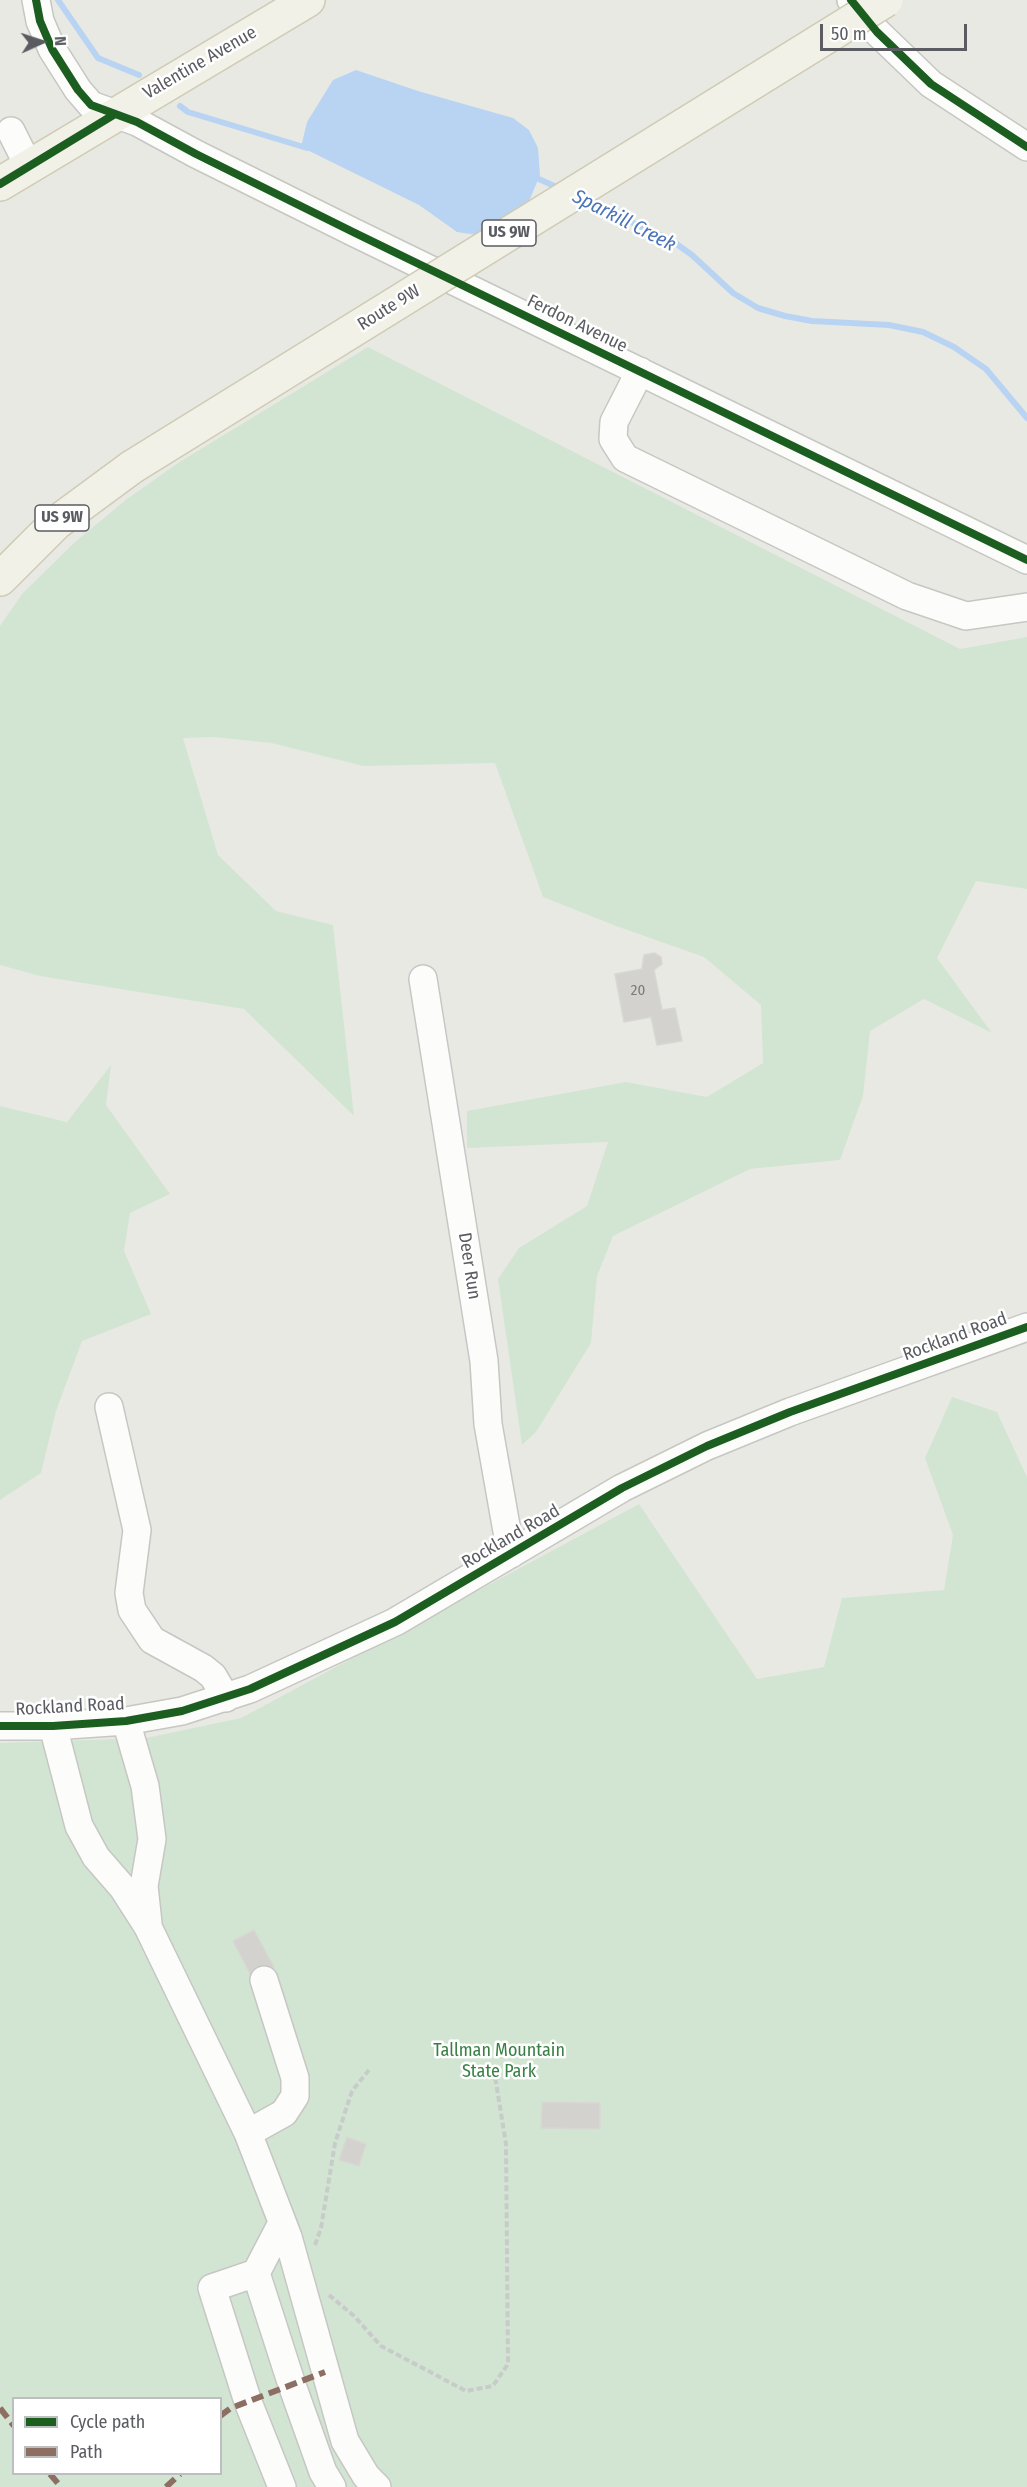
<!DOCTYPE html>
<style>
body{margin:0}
#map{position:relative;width:1027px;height:2487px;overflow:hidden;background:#e9e9e4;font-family:"Fira Sans Condensed",sans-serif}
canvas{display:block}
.legend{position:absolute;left:12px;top:2397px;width:210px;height:78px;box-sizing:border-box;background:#fff;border:2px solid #bdbec0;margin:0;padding:8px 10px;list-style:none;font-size:18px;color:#5a5c61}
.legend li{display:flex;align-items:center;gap:12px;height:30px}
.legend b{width:30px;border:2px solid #bdbec0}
.north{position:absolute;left:12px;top:12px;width:60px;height:60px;-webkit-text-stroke:4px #fff;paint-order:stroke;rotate:87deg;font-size:16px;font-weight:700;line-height:24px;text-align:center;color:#5a5c61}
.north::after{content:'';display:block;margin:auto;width:21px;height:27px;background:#5a5c61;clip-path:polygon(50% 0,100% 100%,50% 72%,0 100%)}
.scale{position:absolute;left:820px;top:24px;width:147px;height:27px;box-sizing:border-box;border:3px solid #5a5c61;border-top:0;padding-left:8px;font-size:18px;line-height:21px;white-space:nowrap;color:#5a5c61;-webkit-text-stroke:4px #fff;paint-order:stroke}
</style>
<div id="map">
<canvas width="1027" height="2487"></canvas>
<ul class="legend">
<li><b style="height:8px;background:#1b5e20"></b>Cycle path</li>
<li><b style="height:8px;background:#8d6e63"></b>Path</li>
</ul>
<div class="north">N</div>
<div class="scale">50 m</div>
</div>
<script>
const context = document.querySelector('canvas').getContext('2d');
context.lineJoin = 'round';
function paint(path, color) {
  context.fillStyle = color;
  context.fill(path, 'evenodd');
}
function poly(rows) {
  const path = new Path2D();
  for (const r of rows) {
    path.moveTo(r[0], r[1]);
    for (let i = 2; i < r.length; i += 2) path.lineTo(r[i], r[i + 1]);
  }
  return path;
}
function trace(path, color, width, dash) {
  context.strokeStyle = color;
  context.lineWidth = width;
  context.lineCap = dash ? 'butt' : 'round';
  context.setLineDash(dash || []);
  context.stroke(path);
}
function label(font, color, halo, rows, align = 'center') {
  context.font = font + ' "Fira Sans Condensed",sans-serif';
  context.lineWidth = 5;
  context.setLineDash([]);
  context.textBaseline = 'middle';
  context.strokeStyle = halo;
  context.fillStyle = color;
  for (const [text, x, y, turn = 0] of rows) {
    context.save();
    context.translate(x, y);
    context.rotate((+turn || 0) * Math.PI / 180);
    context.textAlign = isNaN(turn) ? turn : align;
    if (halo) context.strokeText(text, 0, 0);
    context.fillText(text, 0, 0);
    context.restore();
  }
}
const green = poly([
 [368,347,960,649,1027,637,1027,889,976,881,937,958,992,1033,924,999,870,1031,863,1096,840,1160,750,1169,613,1236,597,1276,591,1343,536,1432,522,1445,498,1279,519,1248,587,1206,608,1142,467,1148,467,1111,626,1082,707,1097,763,1063,761,1005,704,957,616,926,543,897,495,763,363,766,271,743,214,737,183,738,218,855,276,911,333,925,354,1116,244,1009,40,976,0,965,0,626,22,594,75,542,127,499,178,463],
 [111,1065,106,1105,170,1194,130,1213,124,1251,151,1314,82,1341,56,1411,41,1473,0,1500,0,1106,67,1122],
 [952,1397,997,1412,1027,1477,1027,2487,0,2487,0,1743,146,1738,241,1718,639,1504,757,1679,824,1667,842,1598,944,1590,953,1535,925,1458],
 [14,2398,220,2398,220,2474,14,2474]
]);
const water = poly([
 [356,70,418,91,513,118,529,130,538,148,540,175,530,199,513,221,484,236,457,232,419,205,301,147,307,122,333,80]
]);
const stream = poly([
 [58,0,98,58,139,75],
 [180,106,188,112,307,148],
 [532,176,561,189],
 [583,200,671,240,692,255,733,293,758,308,785,316,812,321,889,325,923,332,954,347,986,369,1027,418]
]);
const building = poly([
 [654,953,661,957,662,964,654,970,662,1010,675,1008,682,1041,657,1045,651,1017,624,1022,615,974,642,969,644,955,654,953],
 [254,1930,274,1967,252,1978,233,1941,254,1930],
 [542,2102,600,2103,600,2129,541,2128,542,2102],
 [347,2137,366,2144,359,2166,339,2160,347,2137]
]);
const path = poly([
 [315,2245,321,2228,335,2143,352,2091,369,2070],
 [329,2295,354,2316,381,2346,466,2391,493,2386,508,2364,506,2144,494,2070]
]);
const minor = poly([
 [36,0,40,21,52,49,78,90,91,105,137,122,196,154,353,232,1027,560],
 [851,0,877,32,931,84,1027,147],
 [11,131,29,167],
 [640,371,614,422,613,439,625,458,907,596,966,616,1027,607],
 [423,979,484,1361,488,1424,511,1554],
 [109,1407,137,1530,129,1593,132,1610,152,1640,203,1668,213,1676,226,1698],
 [126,1721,145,1786,152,1839,144,1886,148,1923],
 [0,1726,53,1726,126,1721,182,1711,250,1689,395,1622,622,1488,707,1446,790,1412,1027,1327],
 [53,1726,79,1826,96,1857,123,1888,148,1927,248,2133,288,2237,345,2441,366,2476,377,2487],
 [248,2133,284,2113,295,2096,295,2078,264,1980],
 [256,2273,282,2223],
 [282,2487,248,2402,212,2288,256,2273,292,2385,323,2472,332,2487]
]);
const major = poly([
 [0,184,308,0],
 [0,579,56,523,132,467]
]);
const majorBridge = poly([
 [132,467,886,0]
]);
const quiet = poly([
 [0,2408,14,2426],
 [220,2416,231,2408,325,2372],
 [50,2474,61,2487],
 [166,2487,180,2474]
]);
const cycleway = poly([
 [36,0,40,21,52,49,78,90,91,105,137,122,196,154,353,232,1027,560],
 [851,0,877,32,931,84,1027,147],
 [0,184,115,114],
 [0,1726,53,1726,126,1721,182,1711,250,1689,395,1622,622,1488,707,1446,790,1412,1027,1327]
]);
const numberNames = [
 ["20",638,991]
];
const shields = [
 [509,233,54],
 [62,518,54]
];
const shieldNames = [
 ["US 9W",509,233],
 ["US 9W",62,518]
];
const streetNames = [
 ["Valentine Avenue",200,63,-30],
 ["Route 9W",389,308,-32],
 ["Ferdon Avenue",577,324,26],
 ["Deer Run",469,1266,81],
 ["Rockland Road",955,1337,-20],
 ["Rockland Road",511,1537,-30],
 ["Rockland Road",70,1707,-3]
];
const parkNames = [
 ["Tallman Mountain",499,2051],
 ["State Park",499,2072]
];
const waterNames = [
 ["Sparkill Creek",624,221,27]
];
paint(green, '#d2e5d2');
paint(water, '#b9d4f2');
trace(stream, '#b9d4f2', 6);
paint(building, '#d3d2cf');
trace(building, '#d8d8d3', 1.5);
trace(minor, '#c6c6c4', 30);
trace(major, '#cfcbb4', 36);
trace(path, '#c7cbc9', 4, [6, 3]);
trace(minor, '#fcfcfb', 27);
trace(major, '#f2f1e7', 33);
trace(majorBridge, '#cfcbb4', 36, []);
trace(majorBridge, '#f2f1e7', 33);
trace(quiet, '#8d6e63', 6, [12, 6]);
trace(cycleway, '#1b5e20', 8);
label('15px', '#797a7d', null, numberNames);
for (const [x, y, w] of shields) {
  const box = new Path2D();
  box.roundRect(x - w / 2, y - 13, w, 26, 4.5);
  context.fillStyle = '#fff';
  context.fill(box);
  trace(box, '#5a5c61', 1.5);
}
label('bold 16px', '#5a5c61', null, shieldNames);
label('18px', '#5a5c61', '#fff', streetNames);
label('18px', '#3a8045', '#fff', parkNames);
label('italic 20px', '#4a74b9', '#fff', waterNames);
</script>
